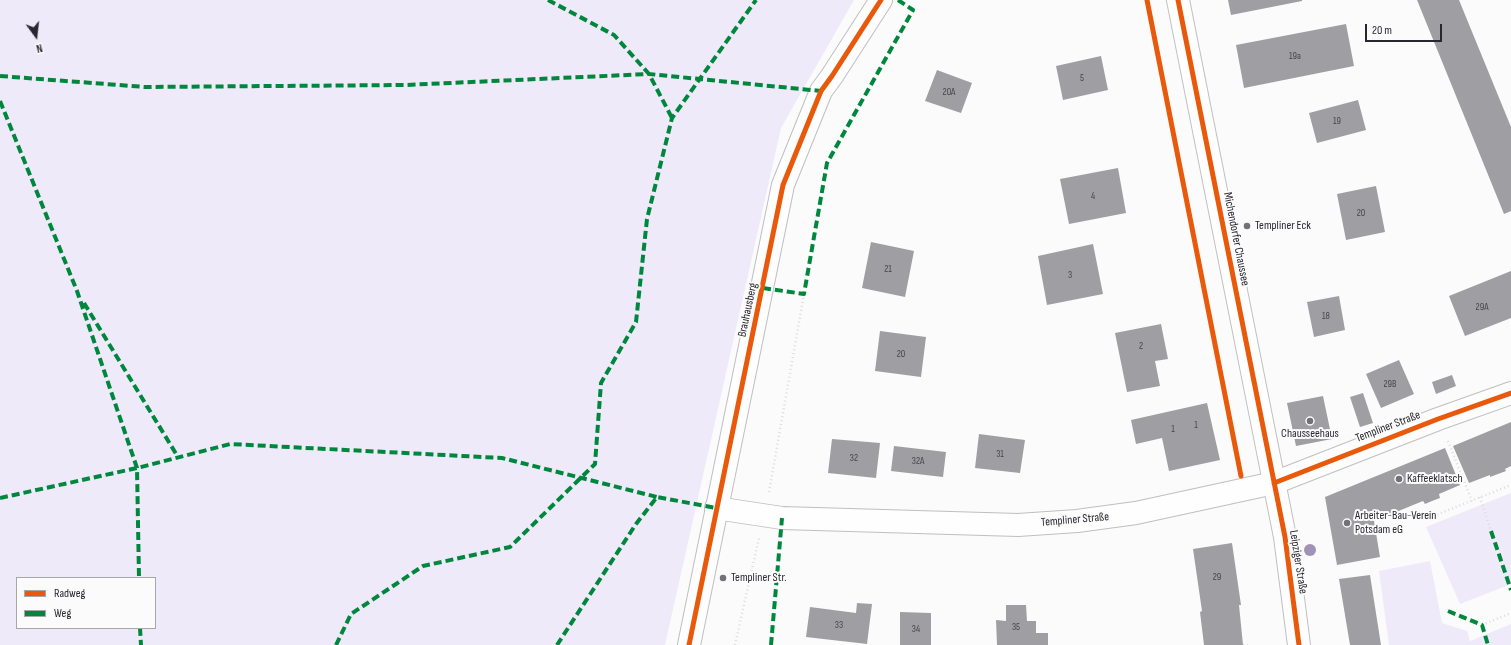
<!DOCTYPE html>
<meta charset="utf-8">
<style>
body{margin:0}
#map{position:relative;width:1511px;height:645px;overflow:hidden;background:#fbfbfb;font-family:"Sofia Sans Condensed",sans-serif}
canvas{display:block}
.legend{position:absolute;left:16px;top:577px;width:140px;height:52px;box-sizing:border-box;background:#fbfbfb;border:1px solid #a7a6a9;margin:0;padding:5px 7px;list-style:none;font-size:12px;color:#29262f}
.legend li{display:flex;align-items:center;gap:8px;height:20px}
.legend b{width:20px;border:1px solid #a7a6a9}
.north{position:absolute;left:16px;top:16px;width:40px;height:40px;-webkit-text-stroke:3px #fbfbfb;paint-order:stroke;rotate:165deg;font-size:11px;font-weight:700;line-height:16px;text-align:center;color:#29262f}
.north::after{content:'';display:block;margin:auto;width:14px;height:18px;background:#29262f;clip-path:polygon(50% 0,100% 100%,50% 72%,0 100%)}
.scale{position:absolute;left:1365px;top:24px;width:77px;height:18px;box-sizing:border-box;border:2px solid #29262f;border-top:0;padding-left:5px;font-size:12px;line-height:14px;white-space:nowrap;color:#29262f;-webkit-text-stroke:3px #fbfbfb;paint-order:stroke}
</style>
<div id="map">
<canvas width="1511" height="645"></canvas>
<ul class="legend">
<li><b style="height:5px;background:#e8590c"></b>Radweg</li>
<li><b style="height:5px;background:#00873e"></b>Weg</li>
</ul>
<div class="north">N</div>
<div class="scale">20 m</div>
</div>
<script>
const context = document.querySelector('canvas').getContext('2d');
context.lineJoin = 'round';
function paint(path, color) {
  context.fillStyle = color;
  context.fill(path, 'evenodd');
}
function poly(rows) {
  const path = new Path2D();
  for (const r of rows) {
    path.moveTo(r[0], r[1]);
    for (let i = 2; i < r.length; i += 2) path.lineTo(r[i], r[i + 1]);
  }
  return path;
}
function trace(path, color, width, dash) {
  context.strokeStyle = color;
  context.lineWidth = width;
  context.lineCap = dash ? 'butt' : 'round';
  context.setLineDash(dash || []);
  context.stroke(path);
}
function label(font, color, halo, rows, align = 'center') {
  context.font = font + ' "Sofia Sans Condensed",sans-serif';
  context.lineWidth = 4;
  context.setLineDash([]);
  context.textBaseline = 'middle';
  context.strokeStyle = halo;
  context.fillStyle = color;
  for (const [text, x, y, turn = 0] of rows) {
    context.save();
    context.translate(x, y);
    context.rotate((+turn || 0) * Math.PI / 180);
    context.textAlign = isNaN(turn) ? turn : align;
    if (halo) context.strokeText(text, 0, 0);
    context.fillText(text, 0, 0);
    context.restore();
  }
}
const green = poly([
 [0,0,854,0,781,128,665,645,0,645],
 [17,578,155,578,155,628,17,628],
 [1511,493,1511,584,1460,604,1426,527],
 [1430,561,1442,623,1467,631,1470,641,1511,624,1511,645,1389,645,1379,571]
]);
const building = poly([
 [1228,0,1302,0,1302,1,1231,15],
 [1417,0,1459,0,1511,127,1511,211,1504,214],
 [1346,24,1354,66,1244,88,1236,45],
 [1101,56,1108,90,1063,100,1056,66],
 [937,70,972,83,961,113,925,101],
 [1358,100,1366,130,1317,143,1309,113],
 [1118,168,1126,213,1069,224,1060,179],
 [1376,186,1385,232,1346,240,1337,194],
 [871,242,914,251,905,297,862,288],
 [1093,244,1103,294,1047,305,1038,256],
 [1511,271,1511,318,1465,336,1449,296],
 [1339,296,1345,330,1314,337,1307,302],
 [1161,324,1168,359,1155,361,1160,386,1127,392,1115,333],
 [880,331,926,337,921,377,875,371],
 [1399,360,1414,394,1381,408,1366,374],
 [1452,375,1456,386,1436,394,1432,382],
 [1363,393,1373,423,1360,427,1350,397],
 [1323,396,1332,439,1296,446,1287,403],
 [1207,403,1220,460,1169,471,1162,438,1136,444,1131,420],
 [1511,422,1511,466,1505,469,1506,471,1490,477,1490,475,1469,483,1453,446],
 [979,434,1025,440,1020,473,975,468],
 [832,439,880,443,876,478,828,473],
 [894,446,946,452,943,477,891,471],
 [1445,448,1460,485,1439,494,1440,498,1432,501,1425,504,1423,501,1374,521,1380,557,1337,565,1325,497],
 [1232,543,1241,605,1239,605,1243,645,1204,645,1200,612,1202,611,1193,549],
 [1370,575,1381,645,1350,645,1339,579],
 [857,603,872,604,867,644,806,637,810,607,856,613],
 [1006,605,1026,605,1027,621,1036,621,1036,633,1048,633,1048,645,997,645,996,620,1006,621],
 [900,612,931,613,931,645,900,645]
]);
const path = poly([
 [1448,441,1472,501],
 [769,492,804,294],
 [1480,497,1491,531],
 [1426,519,1511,485],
 [1482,625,1511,613],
 [735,645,759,538],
 [1243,645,1249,645]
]);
const minor = poly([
 [716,508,782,518,1018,525,1077,521,1136,513,1274,483,1438,419,1511,393]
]);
const major = poly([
 [1178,0,1285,537,1299,645],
 [689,645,783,185,821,91,832,76,881,0]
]);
const quiet = poly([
 [548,0,614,35,649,74,672,118],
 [0,76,145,87,405,85,649,74,821,91],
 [0,101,77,291,137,468,139,578],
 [763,288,804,294,827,163,913,10,898,0],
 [84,303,178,457],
 [0,498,137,468,230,444,502,458,657,497],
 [1491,531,1511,590],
 [1448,611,1482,625,1488,645],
 [140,628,141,645],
 [336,645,351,614,423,566,510,547,595,464,601,383,636,322,647,219,672,118,756,0],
 [557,645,636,524,657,497,716,508],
 [771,645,782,518]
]);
const cycleway = poly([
 [1147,0,1241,476],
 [1178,0,1285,537,1299,645],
 [1274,483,1438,419,1511,393],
 [689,645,783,185,821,91,832,76,881,0]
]);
const trees = [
 [1310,550]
];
const markers = [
 [1247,226,4,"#727176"],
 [1310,421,4,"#727176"],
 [1399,479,4,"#727176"],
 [1347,523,4,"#727176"],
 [723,578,4,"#727176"]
];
const numberNames = [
 ["19a",1295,56],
 ["5",1082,78],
 ["20A",949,92],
 ["19",1337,121],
 ["4",1093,196],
 ["20",1361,213],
 ["21",888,269],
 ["3",1070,275],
 ["29A",1482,307],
 ["18",1326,316],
 ["2",1141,346],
 ["20",901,354],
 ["29B",1390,384],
 ["1",1196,425],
 ["1",1173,429],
 ["31",1000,454],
 ["32",854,458],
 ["32A",918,461],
 ["29",1217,577],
 ["33",839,625],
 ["35",1016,627],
 ["34",916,629]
];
const poiNames = [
 ["Templiner Eck",1255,226],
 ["Chausseehaus",1310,434,"center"],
 ["Kaffeeklatsch",1407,479],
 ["Arbeiter-Bau-Verein",1355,516],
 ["Potsdam eG",1355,530],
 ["Templiner Str.",731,578]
];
const streetNames = [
 ["Michendorfer Chaussee",1236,239,79],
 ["Brauhausberg",748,310,-78],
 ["Templiner Straße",1388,427,-21],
 ["Templiner Straße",1075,520,-5],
 ["Leipziger Straße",1298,562,81]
];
paint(green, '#efeaf9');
paint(building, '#9f9ea2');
trace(minor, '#bfbec2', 24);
trace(major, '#bfbec2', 24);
trace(path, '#dcdcdc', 2.5, [1, 3]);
trace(minor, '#fefefe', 22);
trace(major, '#fefefe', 22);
trace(quiet, '#00873e', 4, [8, 4]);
trace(cycleway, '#e8590c', 5);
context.fillStyle = '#a193b6';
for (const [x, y] of trees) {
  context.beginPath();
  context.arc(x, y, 6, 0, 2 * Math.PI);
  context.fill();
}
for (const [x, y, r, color] of markers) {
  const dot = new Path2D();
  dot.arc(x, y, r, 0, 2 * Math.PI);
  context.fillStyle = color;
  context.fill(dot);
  trace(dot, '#fbfbfb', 1.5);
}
label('10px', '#46444c', null, numberNames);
label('12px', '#29262f', '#fbfbfb', poiNames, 'left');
label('12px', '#29262f', '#fbfbfb', streetNames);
</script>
